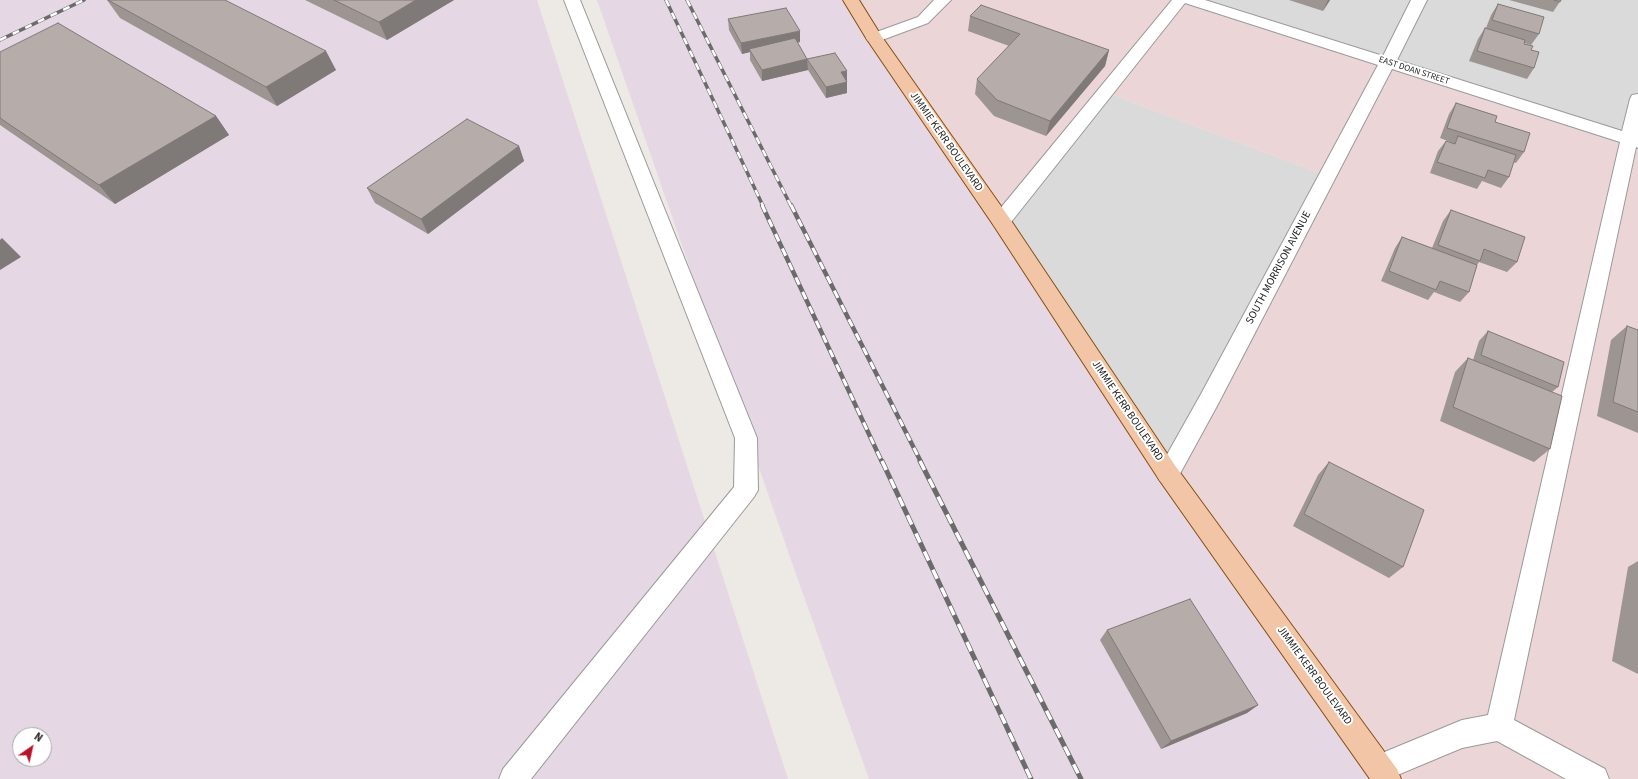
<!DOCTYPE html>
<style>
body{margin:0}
#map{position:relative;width:1638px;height:779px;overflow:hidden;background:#ede9e4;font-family:"Source Sans 3",sans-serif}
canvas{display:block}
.north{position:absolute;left:12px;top:727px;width:40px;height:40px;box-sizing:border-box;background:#fff;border:1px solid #a5a5a5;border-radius:50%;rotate:34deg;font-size:11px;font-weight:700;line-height:16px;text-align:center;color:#1d1d1d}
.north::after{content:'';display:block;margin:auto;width:14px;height:18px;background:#b5162c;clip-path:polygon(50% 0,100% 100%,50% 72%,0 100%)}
</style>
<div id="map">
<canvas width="1638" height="779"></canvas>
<div class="north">N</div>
</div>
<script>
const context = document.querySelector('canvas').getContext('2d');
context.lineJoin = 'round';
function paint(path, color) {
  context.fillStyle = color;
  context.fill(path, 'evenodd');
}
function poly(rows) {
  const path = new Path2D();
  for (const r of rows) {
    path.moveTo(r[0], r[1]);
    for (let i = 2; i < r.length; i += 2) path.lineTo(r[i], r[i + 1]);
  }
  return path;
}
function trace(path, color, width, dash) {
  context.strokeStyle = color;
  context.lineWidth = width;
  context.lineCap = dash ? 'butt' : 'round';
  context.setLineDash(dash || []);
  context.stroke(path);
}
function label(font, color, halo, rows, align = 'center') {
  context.font = font + ' "Source Sans 3",sans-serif';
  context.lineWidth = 4;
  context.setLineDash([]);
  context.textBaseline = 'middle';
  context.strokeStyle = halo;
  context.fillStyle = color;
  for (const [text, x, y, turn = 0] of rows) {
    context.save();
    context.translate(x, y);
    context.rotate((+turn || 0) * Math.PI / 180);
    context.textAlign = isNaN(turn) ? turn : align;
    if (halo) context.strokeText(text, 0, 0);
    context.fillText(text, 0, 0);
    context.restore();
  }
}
const residential = poly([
 [1193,0,1638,0,1638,99,1629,139],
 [1105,92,1327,176,1168,474,1001,221]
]);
const commercial = poly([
 [845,0,1193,0,1629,139,1638,99,1638,779,1387,779,1168,474,1327,176,1105,92,1001,221]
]);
const industrial = poly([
 [0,0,537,0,788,779,0,779],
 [20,735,44,735,44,759,20,759],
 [597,0,845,0,1388,779,869,779,791,560]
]);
const minor = poly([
 [564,0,580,0,757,438,758,490,754,497,531,779,499,779,503,769,734,487,735,438,564,0],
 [934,0,951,0,928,23,874,43,868,41,866,38,868,35,918,17,934,0],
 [1172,0,1205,0,1383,56,1411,0,1427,0,1397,60,1622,131,1630,99,1632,95,1638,94,1638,148,1636,147,1514,720,1605,769,1609,779,1566,779,1497,741,1462,748,1388,779,1370,778,1366,768,1370,758,1462,720,1488,715,1620,142,1392,69,1217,406,1176,481,1168,484,1160,481,1156,474,1160,467,1201,394,1378,65,1185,3,1008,226,1001,228,994,226,992,221,994,216,1172,0]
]);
const major = poly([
 [843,0,859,0,882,37,1008,216,1176,467,1397,769,1401,779,1370,779,1160,481,994,226,866,38,843,0]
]);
const railFar2 = poly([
 [666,0,763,206],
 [687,0,791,206],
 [0,40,84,0]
]);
const railFar1 = poly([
 [762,205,882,462],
 [791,205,921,462]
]);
const rail = poly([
 [882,461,1031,779],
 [920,461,1081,779]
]);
const wall = poly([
 [107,0,225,0,336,70,277,106,120,18],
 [305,0,454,0,387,40],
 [1289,0,1330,0,1323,11],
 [1509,0,1561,0,1553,12],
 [1498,4,1539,34,1531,45,1524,43,1524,44,1531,50,1534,68,1527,79,1469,61,1478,39,1485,28,1486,28,1491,15],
 [970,16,1109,50,1105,66,1046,136,994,116,975,94,977,79,1009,46,968,31],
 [728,19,800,42,797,43,807,59,847,71,847,93,826,98,808,70,762,81,750,60,750,52,742,54,729,30],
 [0,52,216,116,229,135,115,204,0,125],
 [1456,103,1495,122,1524,152,1516,163,1513,162,1509,177,1501,188,1482,181,1477,189,1430,173,1438,151,1446,141,1453,143,1440,138,1449,114],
 [519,146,524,161,428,234,375,203,367,188],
 [1451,210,1517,262,1507,272,1479,262,1477,265,1469,292,1460,302,1434,292,1428,300,1381,281,1395,248,1402,237,1432,248,1443,221],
 [1627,326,1638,330,1638,433,1597,416,1611,340],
 [1488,331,1558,387,1552,392,1550,449,1534,462,1440,421,1455,372,1468,358,1473,360,1479,341],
 [1329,462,1403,567,1389,578,1293,526,1318,475],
 [1638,561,1638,674,1612,661,1628,567],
 [1107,630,1258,705,1247,713,1161,749,1100,640]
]);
const shadedWall = poly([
 [416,0,454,0,387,40,379,22],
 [1328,0,1330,0,1323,11],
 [800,31,800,42,751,52,749,49,750,52,742,54,741,43],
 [1109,50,1105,66,1046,136,1050,121],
 [326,51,336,70,277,106,266,87],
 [807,59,808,70,762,81,762,70],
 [847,71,847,82,841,72],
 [847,82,847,93,826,98,826,87],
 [216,116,229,135,115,204,99,185],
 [519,146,524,161,428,234,421,219],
 [2,238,21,257,0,270,0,240],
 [1258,705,1247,713,1161,749,1171,741]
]);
const building = poly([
 [108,0,225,0,326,51,266,87,108,0],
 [334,0,416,0,379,22,334,0],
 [1554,0,1561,0,1560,2,1554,0],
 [1498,4,1544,17,1539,34,1492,20,1498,4],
 [981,5,1109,50,1050,121,997,100,977,79,1020,34,970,16,981,5],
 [786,8,800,31,741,43,728,19,786,8],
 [58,23,216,116,99,185,0,118,0,52,58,23],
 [1485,28,1525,40,1524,44,1533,46,1531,50,1539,52,1534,68,1477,51,1485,28],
 [795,38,807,59,762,70,749,49,795,38],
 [835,53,847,71,841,72,847,82,826,87,807,59,835,53],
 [1456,103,1497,116,1495,122,1530,133,1524,152,1447,128,1456,103],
 [467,119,519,146,421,219,367,188,467,119],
 [1458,136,1516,155,1509,177,1488,170,1485,178,1437,162,1446,141,1455,144,1458,136],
 [1451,210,1525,237,1517,262,1484,249,1480,261,1438,245,1451,210],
 [1402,237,1477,265,1469,292,1440,281,1436,290,1389,271,1402,237],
 [1627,326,1638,330,1638,412,1613,402,1627,326],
 [1488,331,1564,362,1558,387,1481,355,1488,331],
 [1468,358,1562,396,1550,449,1453,407,1468,358],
 [1329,462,1424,510,1403,567,1304,514,1329,462],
 [1190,599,1258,705,1171,741,1107,630,1190,599]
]);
const farStreetnames = [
 ["EAST DOAN STREET",1414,71,18]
];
const streetNames = [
 ["JIMMIE KERR BOULEVARD",946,142,55],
 ["SOUTH MORRISON AVENUE",1279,268,-62],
 ["JIMMIE KERR BOULEVARD",1127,411,56],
 ["JIMMIE KERR BOULEVARD",1314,676,54]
];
paint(residential, '#dbdada');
paint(commercial, '#ecd5d7');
paint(industrial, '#e6d7e5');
trace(minor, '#9a9a9a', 2);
trace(major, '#864e10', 2);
paint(minor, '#fff');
paint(major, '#f1c5a5');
trace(railFar2, '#6b6b6b', 3.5);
trace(railFar1, '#6b6b6b', 4.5);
trace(rail, '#6b6b6b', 5);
trace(railFar2, '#fff', 2.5, [7]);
trace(railFar1, '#fff', 3, [8]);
trace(rail, '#fff', 3.5, [10]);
paint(wall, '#9d9592');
paint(shadedWall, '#7f7977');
paint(building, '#b6adaa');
trace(building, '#7f7977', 1);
label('9px', '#1d1d1d', '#fff', farStreetnames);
label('11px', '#1d1d1d', '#fff', streetNames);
</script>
